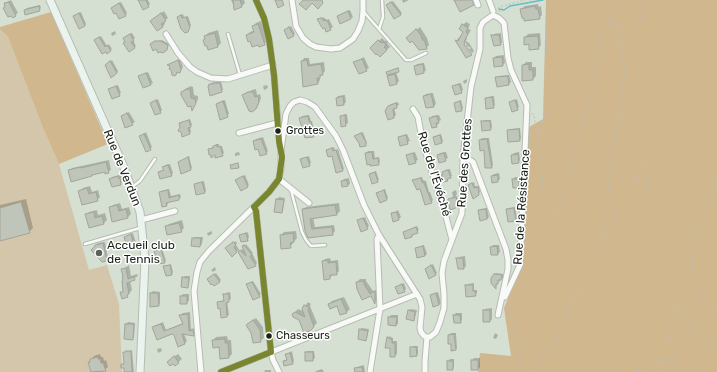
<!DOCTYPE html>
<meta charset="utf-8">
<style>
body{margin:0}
canvas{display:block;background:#d5dfd2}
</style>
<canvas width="717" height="372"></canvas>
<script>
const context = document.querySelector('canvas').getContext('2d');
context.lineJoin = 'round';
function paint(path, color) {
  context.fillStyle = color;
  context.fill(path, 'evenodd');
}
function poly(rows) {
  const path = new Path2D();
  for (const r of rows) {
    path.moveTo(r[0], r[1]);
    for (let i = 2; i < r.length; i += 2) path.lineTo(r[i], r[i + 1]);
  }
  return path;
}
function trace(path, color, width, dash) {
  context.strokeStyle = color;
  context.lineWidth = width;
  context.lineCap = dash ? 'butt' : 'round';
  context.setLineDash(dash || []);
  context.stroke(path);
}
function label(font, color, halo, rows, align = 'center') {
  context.font = font + ' Rubik,sans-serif';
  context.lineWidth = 3;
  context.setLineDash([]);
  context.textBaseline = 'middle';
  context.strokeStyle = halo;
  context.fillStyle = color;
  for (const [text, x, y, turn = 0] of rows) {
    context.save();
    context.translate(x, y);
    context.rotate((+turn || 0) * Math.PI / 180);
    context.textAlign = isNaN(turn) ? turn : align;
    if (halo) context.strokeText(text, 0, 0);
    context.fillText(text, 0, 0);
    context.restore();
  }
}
const green = poly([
 [0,29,8,37,43,128,59,164,89,270,107,265,119,304,122,372,0,372]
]);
const forest = poly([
 [546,0,717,0,717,372,478,372,480,353,511,356,504,308,522,266,529,127,543,119],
 [51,12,108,144,59,164,43,128,8,37,0,29,0,27]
]);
const shadow = poly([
 [11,0,18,13,13,16,5,3],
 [139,0,148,0,150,4,148,6],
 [231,0,244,0,245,3,242,6,235,8],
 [402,0,409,0,403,3],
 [393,1,402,13,400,15,387,5],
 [121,2,127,13,125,15,114,6],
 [538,4,539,7,541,6,542,15,539,18,521,9,525,6],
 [40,5,41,8,39,10,25,10,27,8],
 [350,10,353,17,341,23,338,16],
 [164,11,168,18,164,21,165,24,162,27,155,18],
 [81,12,86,24,85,26,74,16],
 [183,14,184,17,188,16,191,25,187,31,178,17],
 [323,17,327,20,329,19,333,27,327,31,325,26,319,20],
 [261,21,268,41,264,44,247,35,250,32,255,30,253,26,256,23],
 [466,22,470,24,468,29,471,30,466,38,467,39,466,41,469,43,474,51,472,53,469,49,471,48,467,46,465,41,463,42,467,56,457,40,459,37,460,38,465,32,463,25],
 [291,26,295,34,293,35,287,29],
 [420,27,427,38,429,45,426,48,410,35],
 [218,30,221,43,218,46,208,45,205,36,208,33],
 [115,31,116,34,112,36,111,33],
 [132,33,135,38,133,40,136,46,134,48,126,42,126,36],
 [501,33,502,43,500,44,493,36,494,34],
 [540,33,541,45,538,48,530,43,525,37,528,34],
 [101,36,107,46,109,44,112,49,108,52,97,39],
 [382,38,385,41,386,40,388,42,387,43,390,47,380,56,371,48],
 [162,40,169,44,168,47,163,52,157,48,153,42],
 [504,55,505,63,503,65,495,66,494,58,496,56],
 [364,57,369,68,359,73,357,61],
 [304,58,309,58,310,64,324,62,325,71,320,77,320,80,318,83,302,61],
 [180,59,183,67,180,72,175,74,170,64],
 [112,60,118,71,117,73,108,63],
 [526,62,532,62,532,67,536,67,536,76,533,79,523,65],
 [424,63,426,70,424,72,415,66,417,64],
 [399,68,399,70,396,72,399,81,397,83,389,76,392,73,388,72],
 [148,72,153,83,144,87,141,75],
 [509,75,511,82,509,84,496,78,498,76],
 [467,79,467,82,464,84,463,81],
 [221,81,223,90,221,91,210,84,212,83],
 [461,83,463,90,461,92,453,86],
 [118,85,121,93,119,95,109,89],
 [267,85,268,88,264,90,263,86],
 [191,86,193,87,194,95,198,96,198,99,193,109,191,104,182,92,185,89],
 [256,89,257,95,260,94,261,98,258,106,254,109,243,95,252,90],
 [433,93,436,104,434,106,427,107,424,96,426,94],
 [345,95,346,102,344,104,338,105,337,98,338,96],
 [494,96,495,105,493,107,486,99,488,97],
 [158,99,162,110,160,112,153,102],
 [517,99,519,107,517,109,510,103],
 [225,100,229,114,221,118,217,104],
 [461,100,463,108,462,110,455,103],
 [398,102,399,105,394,108,396,115,394,117,389,106,391,104],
 [129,112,135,122,126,127,122,116],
 [347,114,348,123,342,126,341,117,343,115],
 [309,115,311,121,312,121,315,134,313,136,301,118,302,116],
 [439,115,441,120,438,122,438,124,436,126,431,118,432,116],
 [190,119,192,125,190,127,191,132,189,133,181,127,180,123],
 [484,120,491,120,492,127,490,129,482,122],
 [520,128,521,138,519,140,508,131,510,129],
 [146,132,152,147,150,149,140,136],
 [363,132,367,143,365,145,356,136],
 [407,134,410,141,400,145,399,137,401,136],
 [441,134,443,141,441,143,434,137],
 [263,137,268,151,266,153,254,141,256,139],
 [482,138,489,138,493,165,491,167,480,140],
 [216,144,219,144,219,146,222,146,224,153,222,155,215,154,209,149,214,147],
 [334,147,335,150,338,149,344,169,342,170,332,155,327,150],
 [368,151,374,151,375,158,379,157,380,162,378,164,366,153],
 [239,152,240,155,235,156,235,153],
 [415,152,418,160,410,164,407,156],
 [446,152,448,158,440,161,438,155,440,153],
 [519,152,520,160,518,162,512,155,514,153],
 [189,156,192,168,190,169,179,162],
 [309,156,311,163,309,165,302,160],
 [109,160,111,170,106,173,105,170,94,174,92,176,70,170,72,168],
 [170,164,173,173,171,175,159,172,164,169,164,167,165,165],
 [450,169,452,176,448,178,447,180,443,175,445,170],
 [376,171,379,180,377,181,370,174],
 [499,173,500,179,498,181,492,176,494,174],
 [120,175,122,177,122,182,120,184,110,179,112,177],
 [245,175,249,185,247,186,238,179],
 [422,177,423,180,426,181,429,192,430,192,433,200,431,202,421,188,413,180],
 [515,177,521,177,521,185,519,187,513,179],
 [349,178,350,184,348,185,342,181,344,179],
 [204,181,206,191,204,193,195,185,197,183],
 [474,182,475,186,479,186,480,192,478,194,469,185],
 [90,186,92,192,98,190,100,197,97,200,80,191,83,188],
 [169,189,171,196,180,194,181,197,179,199,167,201,168,204,166,205,160,193,161,191],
 [385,189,388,198,386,199,378,193],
 [456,190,457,194,455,197,457,196,459,205,458,207,449,199,453,197,452,192],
 [279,197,285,198,283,210,281,212,275,211,277,199],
 [26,199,33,228,29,232,0,240,0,205],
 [120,203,122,209,129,207,131,214,128,217,110,208,113,205],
 [339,203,340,211,337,214,313,217,315,227,334,225,335,231,332,234,309,237,303,209,306,207],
 [515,207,517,219,515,220,507,210,509,208],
 [487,208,489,217,487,219,479,211,481,209],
 [97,210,98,215,105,213,107,220,104,223,90,227,86,215,89,212],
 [398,210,401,217,399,219,392,214],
 [365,217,369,226,367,228,358,221],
 [182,220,184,228,181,231,166,227,169,224],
 [417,226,419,230,412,236,404,232],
 [212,231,212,234,208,236,207,233],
 [296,231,297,238,290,247,281,235,284,232],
 [248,232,249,238,247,240,240,236],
 [133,233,136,243,128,247,125,237],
 [195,237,203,237,202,244,200,246,193,239],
 [236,241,237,243,236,245,240,251,242,249,246,252,244,247,246,244,253,253,252,253,257,263,255,265,249,268,238,250,232,255,228,246],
 [105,242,108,258,107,260,96,245,98,243],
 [424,245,427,254,425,256,416,248],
 [493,245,499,245,500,252,498,254,491,247],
 [162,248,166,261,164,262,155,250],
 [465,256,466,266,464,268,459,268,458,259,459,257],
 [330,258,331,261,338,260,339,271,336,274,333,274,330,278,325,278,323,261,325,259],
 [171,264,173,272,172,274,164,267],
 [433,264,437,273,435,275,426,269],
 [129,265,131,276,137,274,138,276,130,281,132,290,127,296,121,293,124,291,124,280,122,270],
 [215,267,216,270,213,272,211,270],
 [216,273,221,280,219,282,210,278],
 [496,273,503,274,503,278,497,283,496,287,493,275],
 [185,276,190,276,189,285,188,287,183,278],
 [360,279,366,279,366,281,373,291,378,289,378,300,375,302,371,294,362,299,357,282],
 [253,281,261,294,259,296,247,284],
 [404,283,406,289,404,291,396,287],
 [474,283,474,290,477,290,477,293,475,295,466,285,468,284],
 [153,291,160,292,160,303,159,305,151,293],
 [230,292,231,299,227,301,229,315,227,316,218,302,220,301,225,300,224,295,226,293],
 [438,292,441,303,439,305,431,295],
 [183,294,189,294,189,301,187,302,181,296],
 [344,297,350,309,347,312,341,314,337,305,329,304,332,301],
 [308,302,311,304,310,306,317,323,310,330,300,319,294,316,294,313,298,309,305,312,303,309],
 [492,308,492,319,490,321,484,311,485,309],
 [410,309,417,310,415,318,413,320,409,311],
 [190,312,191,329,195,328,196,332,193,335,184,334,187,341,185,343,179,345,175,335,172,333,158,339,153,327,156,325,163,322,166,330,183,323,180,315,183,313],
 [456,313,462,313,462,320,460,322,454,315],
 [391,315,398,315,398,324,396,325,389,325,389,317],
 [256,318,263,327,264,338,260,341,250,322],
 [128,322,135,323,134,337,132,339,126,324],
 [362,328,369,329,367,338,365,340,360,329],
 [451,333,456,333,457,348,456,350,452,343,449,335],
 [495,333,498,335,496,339,493,338],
 [227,336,228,340,231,340,232,354,229,357,213,340,216,337],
 [389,336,393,338,393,341,397,341,397,354,395,356,388,338],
 [413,346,418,346,418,354,416,355,411,348],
 [161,348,162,351,158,353,157,349],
 [132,350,134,372,126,372,124,353],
 [292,351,294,361,293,363,284,361,288,359,287,354],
 [307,351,314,351,315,358,313,360,306,353],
 [100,354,101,357,103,357,104,361,106,360,108,367,102,372,94,372,89,362,94,356],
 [178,354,182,359,175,365,171,359],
 [474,358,480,358,480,367,478,369,472,369,472,360],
 [450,359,454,359,454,367,452,369,448,361],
 [364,365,365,372,356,372,355,369,357,367],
 [322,369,324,372,315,372,316,371],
 [265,370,271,370,271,372,264,372]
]);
const stream = poly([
 [499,9,504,10,510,6,543,0]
]);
const building = poly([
 [138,0,146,0,149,7,143,10,138,0],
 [233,0,240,0,242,7,234,10,233,0],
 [275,0,282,0,284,5,278,8,275,0],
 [303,0,322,0,323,3,318,9,312,3,306,10,299,4,303,0],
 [454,0,472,0,474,5,460,12,454,0],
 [9,2,16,16,13,18,11,16,8,17,3,8,5,7,4,3,9,2],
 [391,2,401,15,394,19,386,5,391,2],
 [119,3,126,16,119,19,116,13,114,14,111,8,119,3],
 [39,6,40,11,25,15,24,10,39,6],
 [535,6,536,9,538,9,540,19,524,21,524,18,522,18,520,9,535,6],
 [348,11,351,19,340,24,337,16,348,11],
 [79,13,85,26,79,29,73,16,79,13],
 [161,13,166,21,161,24,163,27,157,31,150,21,161,13],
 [181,15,182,18,186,17,190,27,188,32,185,33,181,29,177,17,181,15],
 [321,18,324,21,327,20,331,30,326,32,325,28,323,29,321,26,317,19,321,18],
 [258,24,265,45,259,47,258,45,252,47,250,41,248,42,246,35,254,32,252,26,258,24],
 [462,24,468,28,466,32,468,34,464,42,465,42,464,45,466,46,472,55,466,58,455,40,458,41,463,32,459,29,462,24],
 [289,27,294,36,288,39,284,30,289,27],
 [416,29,422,37,421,38,425,42,427,49,419,50,412,41,410,43,406,38,416,29],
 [215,33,218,47,208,50,207,46,205,46,203,40,205,39,204,36,215,33],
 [130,34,134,41,131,42,135,48,129,52,123,43,125,42,123,38,130,34],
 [491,35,499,35,501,45,494,46,491,35],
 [538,36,539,49,529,50,529,44,524,45,524,37,538,36],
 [99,37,105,47,107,45,111,51,107,54,106,52,102,54,94,40,99,37],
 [378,40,381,43,383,42,386,45,384,47,387,50,380,57,377,54,376,55,370,48,378,40],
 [155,41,160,41,168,45,167,50,163,53,160,52,158,53,156,49,153,51,150,44,155,41],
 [502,57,503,66,494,67,493,58,502,57],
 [362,59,367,71,359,74,353,62,362,59],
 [178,60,181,69,180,73,177,72,176,75,174,76,172,75,171,70,169,69,170,66,167,65,178,60],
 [307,60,308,66,321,64,323,75,320,75,320,78,317,78,318,84,303,87,301,61,307,60],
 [110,61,117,73,111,78,105,65,110,61],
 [423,64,424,73,416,75,414,66,423,64],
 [529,64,529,70,533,70,533,80,522,81,522,65,529,64],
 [398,68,399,72,387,75,386,72,398,68],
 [146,73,151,85,143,88,138,76,146,73],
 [395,74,397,84,390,86,387,76,395,74],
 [508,76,509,85,497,87,495,77,508,76],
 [213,83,220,83,222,92,210,96,208,87,209,84,213,84,213,83],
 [459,84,462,93,455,95,452,86,459,84],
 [116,86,120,96,112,99,108,89,116,86],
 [187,89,190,89,191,98,195,99,196,103,192,111,191,106,188,107,181,95,181,92,187,89],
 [248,92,253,92,255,97,258,96,259,102,256,109,252,112,249,111,242,95,248,92],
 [431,94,434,107,426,108,423,96,431,94],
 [343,96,344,105,337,106,336,98,343,96],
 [492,97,494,108,486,109,485,98,492,97],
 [156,100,161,113,155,115,150,103,156,100],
 [515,100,518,110,512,112,509,102,515,100],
 [223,101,228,117,220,120,216,104,223,101],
 [460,101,462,111,456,112,454,103,460,101],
 [396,103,397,108,393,109,394,118,388,120,385,111,388,106,396,103],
 [127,113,133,125,125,128,121,116,127,113],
 [345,115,346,126,341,127,340,116,345,115],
 [308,116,309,122,311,122,314,137,305,138,299,118,308,116],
 [437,116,439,123,436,123,437,127,432,128,429,118,437,116],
 [189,120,191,127,188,128,190,134,182,137,181,132,178,131,180,127,179,123,189,120],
 [481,121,490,121,491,130,482,131,481,121],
 [519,129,520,141,508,142,507,130,519,129],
 [361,133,366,142,366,146,360,147,359,143,354,136,361,133],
 [144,134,151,150,146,152,139,136,144,134],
 [406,135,408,144,400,146,398,137,406,135],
 [440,135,442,143,435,145,433,137,440,135],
 [261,139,267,154,260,156,258,149,255,150,253,141,261,139],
 [487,139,492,168,485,168,484,150,480,151,479,140,487,139],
 [217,145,217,147,220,146,223,156,215,158,215,155,211,158,211,155,209,155,208,149,213,148,213,146,217,145],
 [332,148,333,151,336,150,343,171,336,173,332,156,328,157,326,150,332,148],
 [372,152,373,159,378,158,379,165,370,166,370,164,367,165,365,153,372,152],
 [413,153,416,163,409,165,406,155,413,153],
 [444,153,446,161,439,163,437,155,444,153],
 [518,154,519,163,512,164,511,155,518,154],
 [188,157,191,170,181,174,178,162,188,157],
 [307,157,310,166,303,168,300,159,307,157],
 [106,162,109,173,105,174,105,172,92,175,92,176,71,182,68,170,81,167,81,168,106,162],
 [238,163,239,168,231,169,230,165,238,163],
 [168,165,172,176,160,179,158,172,164,170,162,167,168,165],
 [448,170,451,178,447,179,448,181,443,182,441,175,443,175,442,172,448,170],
 [375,172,378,182,372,184,369,174,375,172],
 [498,175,498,182,492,183,491,176,498,175],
 [118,176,119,179,120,178,121,185,112,187,109,179,118,176],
 [243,176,248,187,241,191,235,180,243,176],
 [421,178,422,182,424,183,432,203,425,205,420,189,417,190,412,180,421,178],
 [512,179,519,179,519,188,513,188,512,179],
 [347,180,348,186,342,187,341,181,347,180],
 [202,182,205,193,196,195,194,184,202,182],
 [472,183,474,188,478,187,479,195,473,199,468,185,472,183],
 [87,188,89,194,96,192,98,201,82,205,78,191,87,188],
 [168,190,169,198,179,195,179,200,166,203,167,206,162,207,159,192,168,190],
 [384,190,387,200,380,203,376,193,384,190],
 [456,197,458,207,450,210,448,199,456,197],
 [276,199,284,200,282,213,274,212,276,199],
 [21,202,30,233,0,241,0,208,21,202],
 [117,205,119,211,126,209,128,218,112,222,109,207,117,205],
 [335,205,337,215,310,219,312,229,332,227,333,235,308,238,305,231,302,209,335,205],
 [514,208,516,221,508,222,506,209,514,208],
 [486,209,487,219,480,221,478,210,486,209],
 [94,212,95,218,102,216,104,224,89,228,85,214,94,212],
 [397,212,399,220,393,222,391,213,397,212],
 [363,218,368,229,361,232,357,220,363,218],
 [179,223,182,232,167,235,165,226,179,223],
 [416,227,418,233,412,235,412,237,405,239,403,232,416,227],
 [246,233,248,241,241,242,239,235,246,233],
 [293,233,294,242,290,243,291,248,281,249,280,235,293,233],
 [131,234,134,246,127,248,124,237,131,234],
 [192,238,201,238,200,247,191,246,192,238],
 [233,242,236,245,234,247,237,252,232,257,225,248,233,242],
 [103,243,107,261,102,262,91,250,95,246,95,245,103,243],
 [244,245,252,255,250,256,256,266,248,269,238,252,240,250,246,256,242,246,244,245],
 [423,246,425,256,417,258,415,248,423,246],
 [497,246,498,255,491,255,490,247,497,246],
 [161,249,165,263,157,264,154,250,161,249],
 [456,258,463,258,464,269,458,269,456,258],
 [328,260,328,263,336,262,337,275,330,275,330,279,324,280,322,261,328,260],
 [170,265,172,275,166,276,163,266,170,265],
 [431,265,436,275,429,279,425,269,431,265],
 [126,268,128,279,134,277,135,280,127,283,129,294,127,295,128,297,122,299,120,292,123,292,122,281,123,280,122,277,123,276,121,269,126,268],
 [214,274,220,282,214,286,212,284,211,285,207,279,214,274],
 [494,274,502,275,501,280,498,280,498,284,496,284,496,289,491,283,491,278,494,274],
 [182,277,189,278,188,288,181,287,182,277],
 [364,281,364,284,370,294,375,291,375,304,371,296,362,300,357,289,356,282,364,281],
 [252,282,260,297,253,300,246,284,252,282],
 [402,284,405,292,398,294,395,287,402,284],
 [465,285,473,285,473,291,475,291,476,296,466,297,465,285],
 [150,293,158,293,159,306,150,307,150,293],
 [436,293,439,305,433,307,430,295,436,293],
 [223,294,229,294,229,302,226,303,227,317,221,318,220,308,218,309,217,302,224,301,223,294],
 [180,296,187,296,187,304,180,304,180,296],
 [341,299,347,313,340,315,337,306,330,309,328,304,341,299],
 [304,305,309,307,308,310,314,327,310,331,304,333,299,320,293,317,292,314,295,312,305,317,302,309,304,305],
 [408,310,415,312,414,321,406,319,408,310],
 [483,310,490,310,490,322,483,322,483,310],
 [188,314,189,331,193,330,194,336,182,334,185,344,178,347,174,335,172,334,157,340,152,327,161,324,164,331,183,324,179,315,188,314],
 [453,315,460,315,461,323,454,323,453,315],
 [388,317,397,317,396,326,388,325,388,317],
 [253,320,260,330,261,342,253,343,251,333,246,325,253,320],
 [125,324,134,324,133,340,124,339,125,324],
 [359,329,368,331,366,341,358,339,359,329],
 [454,334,456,350,451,351,451,344,448,344,448,335,454,334],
 [387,337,392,340,392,343,395,343,395,357,390,357,390,348,385,348,387,337],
 [225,339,225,343,228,343,229,358,220,359,219,347,213,348,212,340,225,339],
 [410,347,416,347,417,356,410,357,410,347],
 [126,351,131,351,132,372,124,372,124,368,121,368,121,364,124,364,123,352,126,352,126,351],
 [305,352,313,352,313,361,305,361,305,352],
 [290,353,293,364,284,366,283,361,287,360,285,354,290,353],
 [174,356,179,363,175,366,173,364,170,366,167,362,174,356],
 [98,357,98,359,100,359,101,363,103,363,106,371,91,372,88,362,90,362,90,359,98,357],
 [471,360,478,360,478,370,471,370,471,360],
 [447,361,453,361,453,370,447,370,447,361],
 [362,367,363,372,355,372,354,368,362,367]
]);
const path = poly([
 [530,0,531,0],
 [500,12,498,9,499,7,525,0],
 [622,44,637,36,644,0],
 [532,113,534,116,541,159,544,205,547,211,553,215,559,211,572,170,574,141,585,116,590,98,598,50,604,32,609,24,615,0],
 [538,137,541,131,546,105,545,81,548,0],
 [717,179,694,240,692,259,694,283,701,299,713,307,717,313],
 [603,241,610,231,618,210,626,202,636,178,643,158,645,158,647,193,650,199],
 [507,301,520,355,520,372],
 [534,372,542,359,548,355,549,348,553,346,557,340,557,334,560,322,572,301,571,297,580,294,582,287,581,284,587,269,589,268,594,257,601,247,606,212,605,205,608,198,611,154,615,141,620,121,620,112,622,106,621,95,625,68,618,25,609,24],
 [638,372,638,368,646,372],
 [662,372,658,360,677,361,667,331,669,318,676,300,683,315,697,334,708,343,717,347]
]);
const service = poly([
 [363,11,406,60,411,60,426,53],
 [379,29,383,17,382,0],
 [228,34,240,75],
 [132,187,140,181,155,159],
 [291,190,302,232,306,240,311,246,325,245],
 [85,244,140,228]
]);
const minor = poly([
 [256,0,264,18,269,39,274,75,280,146],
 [292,0,296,26,303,38,310,44,316,47,331,49,340,48,353,39,358,31,362,21,363,11,363,0],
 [476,0,478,5],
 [489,0,493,11],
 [166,34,178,53,190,67,197,72,211,78,228,79,273,65],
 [413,109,418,117,423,144,444,209,452,240],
 [239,133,277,123],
 [463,158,470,160,473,162,506,249,508,260,508,269,498,315],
 [279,179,309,203],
 [254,207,256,211,271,352,273,360,279,372],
 [141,220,175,211],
 [201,372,194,291,197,272,200,262,209,251,269,192,279,179,281,169,281,150,286,114,290,106,294,102,300,100,307,102,315,107,336,136,343,150,364,205,379,235,420,299,422,307,420,328,421,332,424,336,427,337,430,337,436,332,440,322,444,308,444,295,442,273,444,261,462,213,463,158,471,87,480,49,480,28,483,22,493,15,499,18,504,23,508,58,511,70,527,105,520,265,505,297,504,295,504,288],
 [221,372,417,294],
 [370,372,380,309,377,239,379,235],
 [425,372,425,361,427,337]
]);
const secondary = poly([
 [50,0,123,165,140,212,145,260,140,372]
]);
const bus1 = poly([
 [254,207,269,192,279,179,282,157,279,141,274,75,269,39,264,18,256,0],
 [254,207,256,211,271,352],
 [221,372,271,352]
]);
const markers = [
 [278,131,3.5,"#192017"],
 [99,253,4,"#5b6358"],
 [269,336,3.5,"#192017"]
];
const busNames = [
 ["Grottes",286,131],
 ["Chasseurs",276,336]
];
const streetNames = [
 ["Rue des Grottes",465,163,-86],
 ["Rue de Verdun",122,168,68],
 ["Rue de l'Évéché",434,174,73],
 ["Rue de la Résistance",522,207,-86]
];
const poiNames = [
 ["Accueil club",107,246],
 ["de Tennis",107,260]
];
paint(green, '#d4c6aa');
paint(forest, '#d1b78d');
paint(shadow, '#0003');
trace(stream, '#64bec5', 1.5);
paint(building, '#c0c5b9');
trace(building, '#a1a59a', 1);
trace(service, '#b5bdb2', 4.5);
trace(minor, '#b5bdb2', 7);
trace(secondary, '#b5bdb2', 9);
trace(path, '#bcbfba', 1, [2, 2]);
trace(service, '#f9faf8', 2.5);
trace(minor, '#f9faf8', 5);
trace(secondary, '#ebf3ef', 7);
trace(bus1, '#79862f', 6);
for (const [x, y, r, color] of markers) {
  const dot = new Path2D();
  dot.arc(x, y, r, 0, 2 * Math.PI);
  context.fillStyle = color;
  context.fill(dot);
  trace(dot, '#fff', 1.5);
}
label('11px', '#192017', '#fff', busNames, 'left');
label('12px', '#192017', '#fff', streetNames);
label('12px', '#192017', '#fff', poiNames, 'left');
</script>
